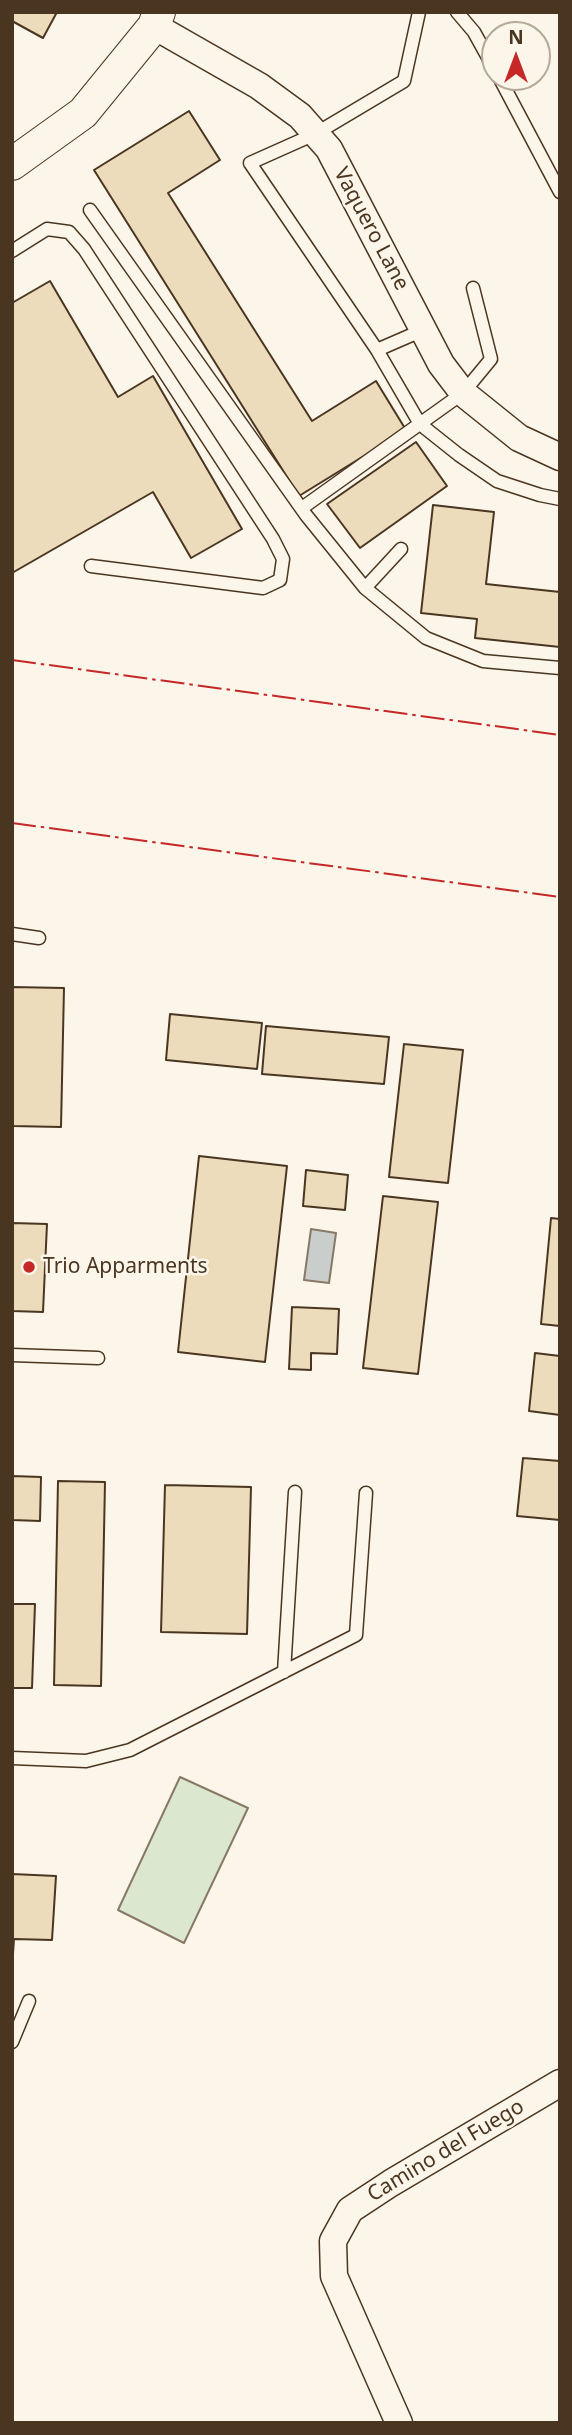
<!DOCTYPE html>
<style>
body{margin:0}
#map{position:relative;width:572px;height:2435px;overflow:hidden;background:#fbf6e9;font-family:"Noto Sans",sans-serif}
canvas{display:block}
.frame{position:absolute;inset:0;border:14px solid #4a3520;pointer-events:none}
.north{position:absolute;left:481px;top:21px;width:70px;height:70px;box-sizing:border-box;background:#fbf6e9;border:2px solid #b4a999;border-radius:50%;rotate:0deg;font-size:19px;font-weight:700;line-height:28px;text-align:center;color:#4a3520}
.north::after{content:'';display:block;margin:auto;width:24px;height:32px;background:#c62828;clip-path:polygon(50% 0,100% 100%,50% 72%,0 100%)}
</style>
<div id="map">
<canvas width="572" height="2435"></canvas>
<div class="frame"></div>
<div class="north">N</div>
</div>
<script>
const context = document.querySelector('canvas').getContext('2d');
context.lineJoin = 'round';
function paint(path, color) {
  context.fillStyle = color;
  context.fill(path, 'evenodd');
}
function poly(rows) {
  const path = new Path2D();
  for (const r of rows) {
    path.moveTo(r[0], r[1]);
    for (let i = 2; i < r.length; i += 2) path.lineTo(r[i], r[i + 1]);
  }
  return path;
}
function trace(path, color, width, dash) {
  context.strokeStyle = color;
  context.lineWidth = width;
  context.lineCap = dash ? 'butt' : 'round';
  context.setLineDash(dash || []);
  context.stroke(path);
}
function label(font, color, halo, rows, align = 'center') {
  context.font = font + ' "Noto Sans",sans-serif';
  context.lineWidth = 5;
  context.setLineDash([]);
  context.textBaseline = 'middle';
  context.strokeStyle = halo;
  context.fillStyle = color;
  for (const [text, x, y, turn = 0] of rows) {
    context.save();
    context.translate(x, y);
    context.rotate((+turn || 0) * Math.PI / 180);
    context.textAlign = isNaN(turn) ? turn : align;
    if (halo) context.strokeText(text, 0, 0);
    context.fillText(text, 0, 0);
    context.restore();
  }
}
const green = poly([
 [180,1777,248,1808,184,1943,118,1910,180,1777]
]);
const water = poly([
 [311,1229,336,1233,329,1283,304,1280,311,1229]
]);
const building = poly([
 [12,12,57,12,43,38,12,21,12,12],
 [189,111,220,160,168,193,312,421,376,381,406,430,299,496,94,170,189,111],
 [50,281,118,397,153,376,242,529,191,558,153,492,12,573,12,303,50,281],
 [416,442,447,486,360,548,327,504,416,442],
 [433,505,494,512,486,584,560,592,560,647,475,638,477,619,421,613,433,505],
 [12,987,64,988,61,1127,12,1126,12,987],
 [170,1014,262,1023,257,1069,166,1060,170,1014],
 [266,1026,389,1037,384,1084,262,1074,266,1026],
 [404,1044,463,1050,448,1183,389,1177,404,1044],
 [199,1156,287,1166,265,1362,178,1352,199,1156],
 [306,1170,348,1175,345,1210,303,1206,306,1170],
 [383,1196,438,1202,418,1374,363,1368,383,1196],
 [551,1218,560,1219,560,1326,541,1324,551,1218],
 [12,1223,47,1224,43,1312,12,1311,12,1223],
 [292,1307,339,1309,337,1354,311,1353,311,1370,289,1369,292,1307],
 [535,1353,560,1356,560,1415,529,1411,535,1353],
 [523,1458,560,1461,560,1520,517,1516,523,1458],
 [12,1476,41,1477,40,1521,12,1520,12,1476],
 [58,1481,105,1482,101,1686,54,1685,58,1481],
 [165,1485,251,1487,247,1634,161,1632,165,1485],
 [12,1604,35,1604,32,1688,12,1688,12,1604],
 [12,1874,56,1876,52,1940,14,1939,12,1969,12,1874]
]);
const service = poly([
 [419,12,404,81,315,134,250,163,377,350,420,424,459,455,497,481,540,495,560,499],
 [457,12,474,32,495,70],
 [499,77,560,192],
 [90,210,306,515,365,588,426,638,483,661,560,668],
 [12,251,47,229,69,232,84,249,273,539,283,559,280,580,263,588,91,566],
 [377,350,423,330],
 [302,508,463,393,491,359,473,288],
 [365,588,401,549],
 [12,934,39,938],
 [12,1355,98,1358],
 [284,1672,295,1492],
 [12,1758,86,1761,130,1750,356,1635,366,1493],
 [12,2042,29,2001]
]);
const minor = poly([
 [154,26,259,86,300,116,329,149,441,364,463,393,519,438,560,457],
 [399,2423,334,2276,333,2241,350,2210,391,2183,560,2083]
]);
const tertiary = poly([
 [12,164,83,113,154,26,159,12]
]);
const power = poly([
 [12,660,560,735],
 [12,823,560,897]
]);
const markers = [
 [29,1267,7,"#c62828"]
];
const streetNames = [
 ["Vaquero Lane",371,229,62],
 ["Camino del Fuego",446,2151,-31]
];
const poiNames = [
 ["Trio Apparments",43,1267]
];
paint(green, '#dce7d0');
trace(green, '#887966', 2);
paint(water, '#c9cecd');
trace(water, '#887966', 2);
paint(building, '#ecdcbc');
trace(building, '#4a3520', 2);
trace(service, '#4a3520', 15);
trace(minor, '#4a3520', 29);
trace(tertiary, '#4a3520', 34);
trace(service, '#fbf6e9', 12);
trace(minor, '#fbf6e9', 26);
trace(tertiary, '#fbf6e9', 32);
trace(power, '#c62828', 2, [24, 5, 3.5, 5]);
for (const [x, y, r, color] of markers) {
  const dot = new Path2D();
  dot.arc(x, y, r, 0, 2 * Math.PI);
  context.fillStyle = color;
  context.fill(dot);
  trace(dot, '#fbf6e9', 2.5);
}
label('21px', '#4a3520', '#fbf6e9', streetNames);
label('21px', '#4a3520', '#fbf6e9', poiNames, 'left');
</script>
